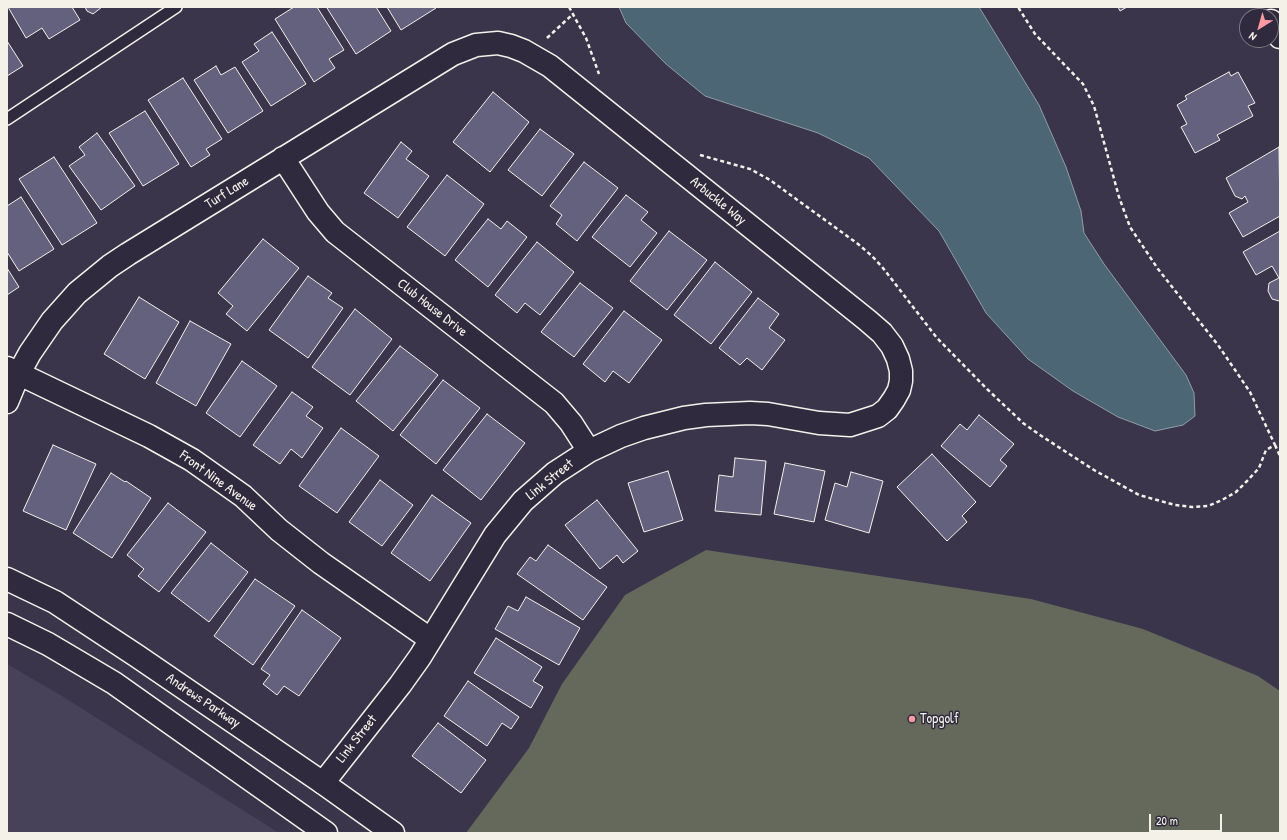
<!DOCTYPE html>
<style>
body{margin:0}
#map{position:relative;width:1287px;height:840px;overflow:hidden;background:#3a354a;font-family:"Patrick Hand",sans-serif}
canvas{display:block}
.frame{position:absolute;inset:0;border:8px solid #f4f1e8;pointer-events:none}
.north{position:absolute;left:1239px;top:8px;width:40px;height:40px;box-sizing:border-box;background:#2f2a3d;border:1px solid #7e7a81;border-radius:50%;rotate:217deg;font-size:11px;font-weight:700;line-height:16px;text-align:center;color:#f4f1e8}
.north::after{content:'';display:block;margin:auto;width:14px;height:18px;background:#ff9aa2;clip-path:polygon(50% 0,100% 100%,50% 72%,0 100%)}
.scale{position:absolute;left:1149px;top:814px;width:73px;height:18px;box-sizing:border-box;border:2px solid #f4f1e8;border-top:0;padding-left:5px;font-size:12px;line-height:14px;white-space:nowrap;color:#f4f1e8;-webkit-text-stroke:3px #2f2a3d;paint-order:stroke}
</style>
<div id="map">
<canvas width="1287" height="840"></canvas>
<div class="frame"></div>
<div class="north">N</div>
<div class="scale">20 m</div>
</div>
<script>
const context = document.querySelector('canvas').getContext('2d');
context.lineJoin = 'round';
function paint(path, color) {
  context.fillStyle = color;
  context.fill(path, 'evenodd');
}
function poly(rows) {
  const path = new Path2D();
  for (const r of rows) {
    path.moveTo(r[0], r[1]);
    for (let i = 2; i < r.length; i += 2) path.lineTo(r[i], r[i + 1]);
  }
  return path;
}
function trace(path, color, width, dash) {
  context.strokeStyle = color;
  context.lineWidth = width;
  context.lineCap = dash ? 'butt' : 'round';
  context.setLineDash(dash || []);
  context.stroke(path);
}
function label(font, color, halo, rows, align = 'center') {
  context.font = font + ' "Patrick Hand",sans-serif';
  context.lineWidth = 3;
  context.setLineDash([]);
  context.textBaseline = 'middle';
  context.strokeStyle = halo;
  context.fillStyle = color;
  for (const [text, x, y, turn = 0] of rows) {
    context.save();
    context.translate(x, y);
    context.rotate((+turn || 0) * Math.PI / 180);
    context.textAlign = isNaN(turn) ? turn : align;
    if (halo) context.strokeText(text, 0, 0);
    context.fillText(text, 0, 0);
    context.restore();
  }
}
const built = poly([
 [7,664,62,696,279,833,7,833]
]);
const green = poly([
 [706,550,1031,599,1143,629,1258,676,1280,691,1280,833,466,833,529,748,562,684,625,595]
]);
const water = poly([
 [619,7,979,7,1039,105,1066,167,1081,211,1084,233,1104,264,1186,375,1194,393,1195,416,1183,425,1155,431,1118,417,1073,391,1028,359,986,313,939,231,869,158,818,133,705,96,666,64,626,23,619,7]
]);
const building = poly([
 [8,7,72,7,80,20,49,39,42,28,26,38,8,7],
 [85,7,102,7,93,14,87,11,85,7],
 [294,7,317,7,344,50,329,59,335,68,314,82,275,19,294,7],
 [329,7,376,7,391,31,356,54,327,8,329,7],
 [387,7,435,7,436,8,401,30,387,7],
 [1118,7,1127,7,1120,11,1118,7],
 [272,32,306,84,271,106,242,62,259,51,254,44,272,32],
 [7,41,23,66,7,76,7,41],
 [216,66,221,75,235,67,263,111,228,133,194,80,216,66],
 [1229,72,1231,76,1238,72,1255,103,1248,106,1253,116,1217,135,1220,140,1195,153,1181,127,1187,124,1177,105,1187,99,1185,96,1229,72],
 [183,78,222,139,206,149,210,155,191,167,148,100,183,78],
 [493,92,529,122,490,172,453,142,493,92],
 [145,111,179,164,143,186,109,133,145,111],
 [540,129,574,154,542,196,508,170,540,129],
 [97,133,135,186,101,210,69,166,85,155,79,147,97,133],
 [401,142,412,151,406,159,429,176,398,218,364,193,401,142],
 [1279,147,1280,216,1243,237,1229,213,1248,202,1245,196,1242,199,1235,196,1226,178,1279,147],
 [54,157,97,223,62,245,19,179,54,157],
 [584,162,618,188,577,241,556,224,562,215,550,206,584,162],
 [447,175,484,204,445,256,407,227,447,175],
 [626,195,648,212,641,220,657,233,630,267,592,237,626,195],
 [21,197,54,249,19,271,7,252,7,206,21,197],
 [488,219,501,229,507,221,527,237,488,287,455,260,488,219],
 [669,231,707,260,667,310,630,281,669,231],
 [1280,231,1280,300,1279,301,1272,299,1268,291,1269,283,1279,278,1272,266,1256,275,1243,252,1280,231],
 [263,239,299,268,247,331,226,314,233,306,218,293,263,239],
 [537,242,574,272,540,315,525,303,517,313,495,295,537,242],
 [715,262,752,292,711,344,674,315,715,262],
 [7,268,19,287,7,295,7,268],
 [308,276,332,293,328,298,343,308,308,358,269,330,308,276],
 [580,283,613,308,574,357,541,332,580,283],
 [139,297,179,322,145,379,104,354,139,297],
 [758,298,779,314,769,328,785,340,762,370,747,358,740,365,719,348,758,298],
 [355,309,392,339,350,395,312,367,355,309],
 [624,311,662,340,629,383,613,371,605,382,583,364,624,311],
 [190,321,231,344,196,406,156,383,190,321],
 [400,346,438,375,393,431,356,401,400,346],
 [242,361,277,386,240,437,206,413,242,361],
 [443,380,480,408,436,464,400,435,443,380],
 [292,392,313,407,306,416,323,428,302,458,291,449,280,464,253,445,292,392],
 [487,414,525,443,481,500,443,470,487,414],
 [979,415,1014,444,1000,460,1007,466,990,487,941,446,960,424,967,430,979,415],
 [341,428,379,456,337,513,299,486,341,428],
 [53,445,96,464,66,530,23,511,53,445],
 [932,454,976,502,962,516,967,522,947,541,897,487,932,454],
 [735,458,766,461,761,515,715,511,719,475,733,477,735,458],
 [785,463,825,471,814,522,774,514,785,463],
 [668,471,683,520,644,532,628,483,668,471],
 [851,472,883,481,869,533,825,520,835,483,847,487,851,472],
 [111,473,125,482,126,481,151,498,112,558,73,533,111,473],
 [380,480,413,505,382,546,349,522,380,480],
 [432,495,471,523,430,581,391,553,432,495],
 [597,500,638,551,623,563,617,555,600,569,565,525,597,500],
 [168,503,206,532,159,592,138,576,144,569,127,555,168,503],
 [211,543,248,572,209,622,171,593,211,543],
 [548,545,607,587,583,620,517,574,530,557,536,561,548,545],
 [255,579,295,606,253,665,214,636,255,579],
 [526,597,580,628,559,665,495,629,508,606,518,611,526,597],
 [302,610,341,638,299,696,284,686,277,695,263,684,270,675,261,669,302,610],
 [496,638,542,667,533,681,543,687,531,708,474,673,496,638],
 [468,681,519,717,511,729,502,723,487,746,444,716,468,681],
 [438,723,486,760,461,793,412,756,438,723]
]);
const path = poly([
 [569,7,586,38,599,74],
 [547,38,573,14],
 [700,155,750,169,770,180,858,244,872,256,883,268,937,338,987,389,1023,423,1043,437,1094,470,1139,495,1175,505,1192,507,1208,506,1222,500,1236,492,1249,479,1259,468,1266,450,1275,445,1250,392,1218,345,1158,269,1130,227,1119,197,1094,106,1083,84,1035,34,1018,7],
 [1275,445,1280,456]
]);
const service = poly([
 [7,119,176,7]
]);
const minor = poly([
 [1271,21,1280,37],
 [283,158,318,212,335,232,554,403,571,423,589,451],
 [7,368,149,436,192,460,243,496,279,530,321,563,430,639],
 [7,402,19,373,30,353,52,321,77,293,110,266,128,254,453,54,476,45,498,43,511,46,524,51,550,66,867,320,882,333,892,346,898,359,901,371,901,381,899,390,894,399,887,409,878,416,850,425,819,423,768,414,750,413,706,415,684,418,644,428,621,436,589,451,555,473,523,501,495,535,420,657,400,685,323,783]
]);
const tertiary = poly([
 [7,579,55,602,137,656,323,783,393,833],
 [7,624,48,644,114,683,326,833]
]);
const markers = [
 [912,719,4,"#ff9aa2"]
];
const streetNames = [
 ["Turf Lane",227,193,-32],
 ["Arbuckle Way",718,201,39],
 ["Club House Drive",432,308,38],
 ["Link Street",550,480,-39],
 ["Front Nine Avenue",218,481,36],
 ["Andrews Parkway",203,701,34],
 ["Link Street",357,739,-52]
];
const poiNames = [
 ["Topgolf",920,719]
];
paint(built, '#47425a');
paint(green, '#64695c');
paint(water, '#4d6675');
trace(water, '#909ea3', 1);
paint(building, '#64617f');
trace(building, '#f4f1e8', 1);
trace(service, '#f4f1e8', 14);
trace(minor, '#f4f1e8', 25);
trace(tertiary, '#f4f1e8', 25);
trace(path, '#f4f1e8', 2.5, [4, 3]);
trace(service, '#2f2a3d', 11);
trace(minor, '#2f2a3d', 22);
trace(tertiary, '#2f2a3d', 22);
for (const [x, y, r, color] of markers) {
  const dot = new Path2D();
  dot.arc(x, y, r, 0, 2 * Math.PI);
  context.fillStyle = color;
  context.fill(dot);
  trace(dot, '#2f2a3d', 1.5);
}
label('14px', '#f4f1e8', '#2f2a3d', streetNames);
label('14px', '#f4f1e8', '#2f2a3d', poiNames, 'left');
</script>
